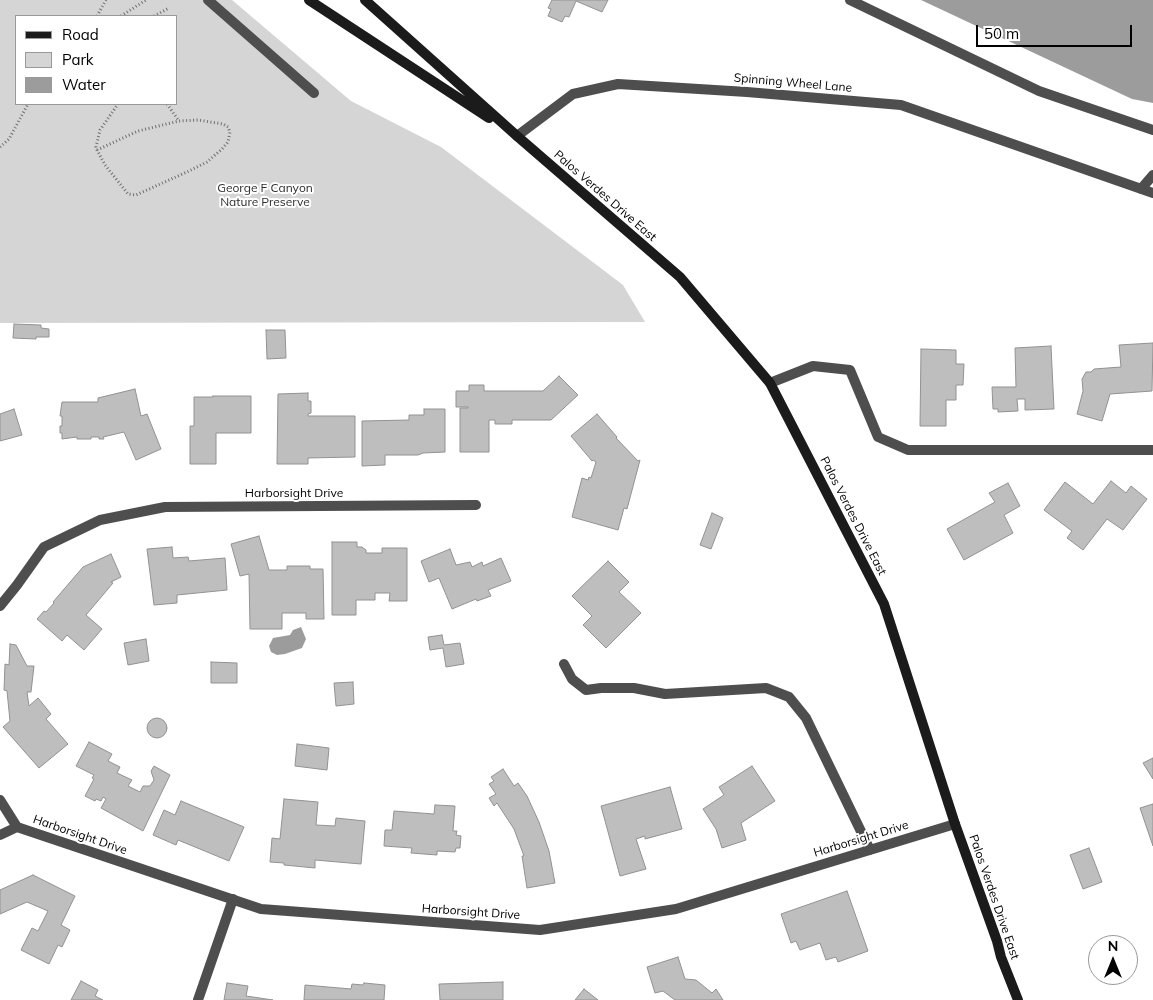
<!DOCTYPE html>
<style>
body{margin:0}
#map{position:relative;width:1153px;height:1000px;overflow:hidden;background:#fff;font-family:Mulish,sans-serif}
canvas{display:block}
.legend{position:absolute;left:15px;top:15px;width:162px;height:90px;box-sizing:border-box;background:#fff;border:1px solid #999;margin:0;padding:6px 9px;list-style:none;font-size:15px;color:#000}
.legend li{display:flex;align-items:center;gap:10px;height:25px}
.legend b{width:25px;border:1px solid #999}
.north{position:absolute;left:1088px;top:935px;width:50px;height:50px;box-sizing:border-box;background:#fff;border:1px solid #999;border-radius:50%;rotate:0deg;font-size:14px;font-weight:700;line-height:20px;text-align:center;color:#000}
.north::after{content:'';display:block;margin:auto;width:18px;height:22px;background:#000;clip-path:polygon(50% 0,100% 100%,50% 72%,0 100%)}
.scale{position:absolute;left:976px;top:25px;width:156px;height:22px;box-sizing:border-box;border:2px solid #000;border-top:0;padding-left:6px;font-size:15px;line-height:18px;white-space:nowrap;color:#000;-webkit-text-stroke:4px #fff;paint-order:stroke}
</style>
<div id="map">
<canvas width="1153" height="1000"></canvas>
<ul class="legend">
<li><b style="height:6px;background:#1b1b1b"></b>Road</li>
<li><b style="height:14px;background:#d5d5d5"></b>Park</li>
<li><b style="height:14px;background:#9c9c9c"></b>Water</li>
</ul>
<div class="north">N</div>
<div class="scale">50 m</div>
</div>
<script>
const context = document.querySelector('canvas').getContext('2d');
context.lineJoin = 'round';
function paint(path, color) {
  context.fillStyle = color;
  context.fill(path, 'evenodd');
}
function poly(rows) {
  const path = new Path2D();
  for (const r of rows) {
    if (r.length === 3) {
      path.moveTo(r[0] + r[2], r[1]);
      path.arc(r[0], r[1], r[2], 0, 2 * Math.PI);
      continue;
    }
    path.moveTo(r[0], r[1]);
    for (let i = 2; i < r.length; i += 2) path.lineTo(r[i], r[i + 1]);
  }
  return path;
}
function trace(path, color, width, dash) {
  context.strokeStyle = color;
  context.lineWidth = width;
  context.lineCap = dash ? 'butt' : 'round';
  context.setLineDash(dash || []);
  context.stroke(path);
}
function label(font, color, halo, rows, align = 'center') {
  context.font = font + ' Mulish,sans-serif';
  context.lineWidth = 4;
  context.setLineDash([]);
  context.textBaseline = 'middle';
  context.strokeStyle = halo;
  context.fillStyle = color;
  for (const [text, x, y, turn = 0] of rows) {
    context.save();
    context.translate(x, y);
    context.rotate((+turn || 0) * Math.PI / 180);
    context.textAlign = isNaN(turn) ? turn : align;
    if (halo) context.strokeText(text, 0, 0);
    context.fillText(text, 0, 0);
    context.restore();
  }
}
const green = poly([
 [0,0,232,0,351,101,441,147,623,285,645,322,0,323],
 [16,16,176,16,176,104,16,104]
]);
const water = poly([
 [921,0,1153,0,1153,103,1132,99],
 [301,627,306,639,302,648,285,654,277,655,271,652,269,646,273,638,290,635,293,630]
]);
const building = poly([
 [552,0,608,0,602,12,576,1,569,17,565,16,562,22,548,16,551,9,548,8,552,0],
 [14,324,41,325,41,328,49,329,49,337,36,337,36,339,13,338,14,324],
 [266,330,285,330,286,358,267,359,266,330],
 [1153,343,1152,391,1110,394,1102,421,1077,414,1083,391,1082,379,1086,372,1091,372,1094,369,1121,367,1119,345,1153,343],
 [1051,346,1054,409,1025,410,1025,399,1017,399,1018,411,998,412,998,409,993,409,992,387,1016,387,1015,348,1051,346],
 [921,349,956,350,956,364,964,364,963,385,956,385,956,400,946,400,946,426,920,426,921,349],
 [559,376,578,395,551,420,512,420,512,424,495,424,495,420,489,420,489,452,460,452,460,408,468,408,468,407,456,407,456,391,469,391,469,385,484,385,484,391,543,391,559,376],
 [135,389,141,416,147,414,161,449,136,460,124,432,103,437,104,439,99,439,99,437,91,437,91,439,77,439,77,437,62,439,62,433,60,433,60,426,62,426,62,416,60,416,62,402,98,402,98,398,135,389],
 [308,393,308,401,311,401,311,413,308,414,308,416,355,416,355,457,308,458,308,464,277,464,278,394,308,393],
 [213,396,251,396,251,433,216,433,216,464,190,464,190,426,194,426,194,397,213,397,213,396],
 [14,409,22,435,0,441,0,414,14,409],
 [424,409,445,409,445,452,423,453,418,455,385,455,385,465,362,466,362,421,409,420,409,415,424,415,424,409],
 [597,414,617,437,616,438,638,461,640,460,627,509,624,508,618,530,572,517,582,478,588,480,589,477,591,478,596,462,593,460,592,461,571,436,597,414],
 [1111,481,1126,493,1131,486,1147,499,1123,530,1107,519,1083,550,1067,538,1072,531,1044,510,1065,482,1093,504,1111,481],
 [1008,483,1020,506,1004,515,1013,533,964,560,947,529,995,502,989,493,1008,483],
 [712,513,723,518,711,549,700,545,712,513],
 [259,536,269,570,287,570,287,566,310,566,310,569,323,569,324,619,306,619,306,613,282,613,282,629,250,629,249,574,240,576,231,544,259,536],
 [332,542,357,542,357,547,362,547,366,550,366,553,382,553,382,548,407,548,407,601,389,601,390,593,375,593,375,600,356,600,356,615,332,615,332,542],
 [172,547,173,558,188,557,189,561,225,558,227,590,177,595,177,603,154,605,147,549,172,547],
 [450,549,456,565,470,562,472,567,482,562,483,566,501,558,511,581,488,590,491,596,477,601,476,599,452,609,439,578,429,582,421,561,450,549],
 [111,554,121,577,111,582,113,583,86,615,102,629,84,650,67,635,62,641,37,619,44,611,46,612,54,603,53,602,83,567,111,554],
 [608,561,629,582,619,592,641,613,606,648,583,625,592,616,572,596,608,561],
 [442,635,444,645,460,643,464,664,446,667,443,648,430,650,428,637,442,635],
 [146,639,149,661,128,665,124,643,146,639],
 [10,644,16,645,27,666,34,666,31,692,27,692,29,706,38,698,51,714,46,719,68,744,39,768,3,727,10,721,7,691,4,690,5,664,9,665,10,644],
 [211,662,237,663,237,683,211,683,211,662],
 [353,682,354,704,336,706,334,683,353,682],
 [157,728,10],
 [89,742,112,754,108,761,120,767,117,773,132,780,128,786,140,792,143,786,150,786,154,780,151,771,154,766,170,775,143,831,101,808,106,799,103,797,101,801,96,799,95,801,85,796,94,779,92,778,94,775,76,766,89,742],
 [297,744,329,748,327,770,295,766,297,744],
 [1153,758,1153,779,1143,763,1153,758],
 [752,766,775,801,741,823,746,840,722,848,716,829,703,809,724,795,719,787,752,766],
 [503,769,514,786,518,783,527,796,539,822,549,851,555,883,527,888,522,856,524,856,514,829,497,803,494,806,489,798,496,794,489,784,494,781,491,777,503,769],
 [670,787,682,829,645,839,645,836,636,839,646,869,620,876,601,806,670,787],
 [284,799,318,802,316,825,335,826,336,818,365,821,361,864,315,860,315,868,284,865,284,863,270,862,272,838,280,839,284,799],
 [181,801,244,827,229,861,178,840,176,845,153,835,164,810,175,815,181,801],
 [1153,804,1153,846,1140,808,1153,804],
 [435,805,455,806,453,831,457,831,456,835,461,836,460,848,456,848,455,852,437,851,437,855,411,853,412,848,384,846,385,830,392,830,394,811,434,814,435,805],
 [1089,848,1102,882,1083,889,1070,855,1089,848],
 [33,875,75,896,61,925,70,930,62,947,58,945,49,964,21,950,32,928,38,931,48,911,27,902,0,914,0,890,33,875],
 [847,891,868,951,838,962,836,957,826,960,820,943,800,950,796,941,791,943,781,914,847,891],
 [678,957,685,979,696,980,712,993,716,989,723,1000,675,1000,663,991,655,993,647,967,678,957],
 [81,981,98,990,95,996,103,1000,71,1000,81,981],
 [503,982,503,1000,440,1000,439,984,503,982],
 [227,983,248,986,246,996,273,1000,224,1000,227,983],
 [364,983,385,985,384,1000,304,1000,305,985,351,989,352,984,363,985,364,983],
 [584,989,598,1000,575,1000,584,989]
]);
const path = poly([
 [97,16,106,0],
 [121,16,146,0],
 [154,16,169,8],
 [167,104,179,121],
 [0,147,9,139,28,104],
 [97,150,138,131,179,121,198,120,223,124,228,127,230,132,228,142,222,149,207,162,189,171,136,195,128,194,105,165,97,150,96,147,100,130,118,104]
]);
const lane = poly([
 [208,0,314,93],
 [850,0,1039,91,1153,130],
 [517,136,573,94,618,84,747,92,901,105,1153,193],
 [1141,189,1153,175],
 [770,383,813,366,850,370,878,437,908,450,1153,450],
 [198,1000,233,899]
]);
const street = poly([
 [0,606,17,585,44,547,100,520,165,507,476,505],
 [564,664,572,679,586,690,601,688,634,688,665,694,766,688,789,697,806,718,870,850],
 [0,800,17,827,261,909,540,930,676,909,955,824],
 [0,835,17,827]
]);
const secondary = poly([
 [309,0,489,118],
 [365,0,517,136,680,277,770,383,884,604,955,824,997,941,1001,957,1018,1000]
]);
const streetNames = [
 ["Spinning Wheel Lane",793,83,5],
 ["Palos Verdes Drive East",605,196,41],
 ["Harborsight Drive",294,493],
 ["Palos Verdes Drive East",853,516,63],
 ["Harborsight Drive",80,835,19],
 ["Harborsight Drive",861,839,-17],
 ["Palos Verdes Drive East",994,897,71],
 ["Harborsight Drive",471,912,4]
];
const parkNames = [
 ["George F Canyon",265,188],
 ["Nature Preserve",265,202]
];
paint(green, '#d5d5d5');
paint(water, '#9c9c9c');
paint(building, '#bebebe');
trace(building, '#929292', 1);
trace(path, '#707070', 3, [1, 2.5]);
trace(lane, '#4e4e4e', 10);
trace(street, '#4e4e4e', 10);
trace(secondary, '#1b1b1b', 10);
label('12px', '#000', '#fff', streetNames);
label('12px', '#2c2c2c', '#fff', parkNames);
</script>
